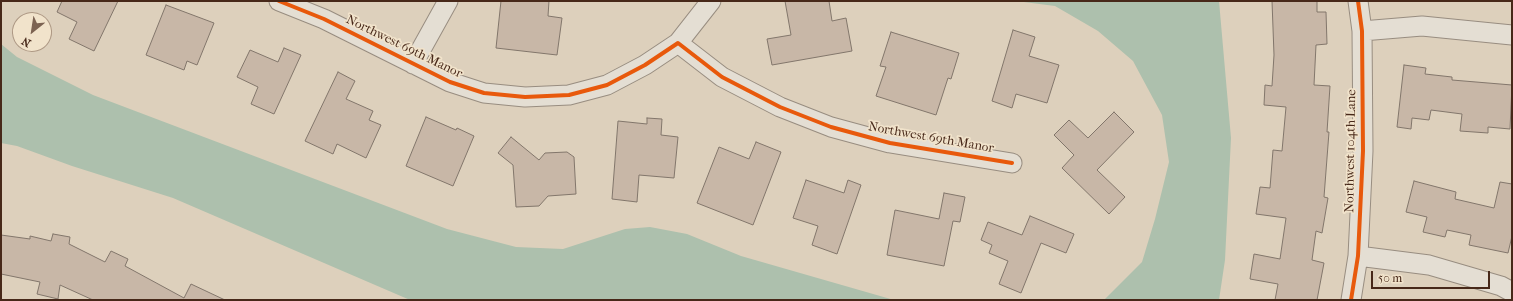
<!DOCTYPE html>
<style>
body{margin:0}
#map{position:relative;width:1513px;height:301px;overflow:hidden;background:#ddd0bc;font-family:"IM FELL French Canon",serif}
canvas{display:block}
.frame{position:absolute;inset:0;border:2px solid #472819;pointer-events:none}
.north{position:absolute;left:12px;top:12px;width:40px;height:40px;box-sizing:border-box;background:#f1e3cb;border:1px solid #ad9884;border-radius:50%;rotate:210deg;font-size:11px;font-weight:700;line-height:16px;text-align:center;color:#472819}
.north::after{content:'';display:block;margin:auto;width:14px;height:18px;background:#7c6352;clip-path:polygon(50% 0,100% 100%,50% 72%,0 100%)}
.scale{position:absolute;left:1371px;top:271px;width:119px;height:18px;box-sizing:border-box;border:2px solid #472819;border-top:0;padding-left:5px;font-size:12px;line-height:14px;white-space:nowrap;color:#472819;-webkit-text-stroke:3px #f1e3cb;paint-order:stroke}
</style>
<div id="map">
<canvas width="1513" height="301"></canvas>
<div class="frame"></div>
<div class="north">N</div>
<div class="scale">50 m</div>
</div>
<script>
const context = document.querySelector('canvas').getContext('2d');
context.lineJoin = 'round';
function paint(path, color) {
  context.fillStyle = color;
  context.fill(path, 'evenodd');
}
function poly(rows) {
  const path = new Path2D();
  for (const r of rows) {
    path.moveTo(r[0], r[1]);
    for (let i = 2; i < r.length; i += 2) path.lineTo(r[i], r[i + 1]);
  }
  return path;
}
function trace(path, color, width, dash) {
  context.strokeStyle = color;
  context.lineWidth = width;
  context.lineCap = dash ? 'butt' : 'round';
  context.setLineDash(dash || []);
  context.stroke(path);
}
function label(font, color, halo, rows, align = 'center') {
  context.font = font + ' "IM FELL French Canon",serif';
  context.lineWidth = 3.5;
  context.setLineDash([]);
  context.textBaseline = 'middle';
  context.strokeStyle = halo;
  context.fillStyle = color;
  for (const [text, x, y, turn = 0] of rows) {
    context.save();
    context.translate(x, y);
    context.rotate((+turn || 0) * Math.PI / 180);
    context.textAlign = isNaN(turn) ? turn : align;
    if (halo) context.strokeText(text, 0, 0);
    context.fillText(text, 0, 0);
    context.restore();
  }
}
const water = poly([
 [1016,1,1219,1,1231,138,1225,260,1219,300,1104,300,1142,262,1155,219,1169,162,1162,115,1133,61,1098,31,1055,6],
 [1,44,17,57,93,95,447,229,516,247,563,249,625,229,650,227,687,234,741,256,894,300,410,300,173,198,72,166,17,146,1,143]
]);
const building = poly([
 [62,1,118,1,94,51,69,39,77,22,57,12,62,1],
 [501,1,549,1,548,16,562,18,557,55,496,48,501,1],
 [785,1,829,1,832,21,846,18,852,51,772,65,767,39,791,35,785,1],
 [1272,1,1317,1,1317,12,1326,12,1327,44,1316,45,1314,85,1330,86,1327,132,1329,132,1324,197,1328,198,1322,233,1316,231,1312,260,1324,263,1317,300,1275,300,1278,284,1250,279,1254,254,1280,259,1286,218,1256,214,1260,187,1270,188,1273,150,1282,151,1286,107,1264,105,1265,85,1272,86,1274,55,1272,1],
 [166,5,214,23,197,65,187,61,184,70,146,55,166,5],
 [1013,30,1035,37,1029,56,1059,65,1047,103,1016,94,1012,108,992,101,1013,30],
 [891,32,959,53,951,79,948,78,936,115,876,96,886,67,880,66,891,32],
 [284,48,301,55,274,114,251,104,258,87,237,77,250,50,278,62,284,48],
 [1404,65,1426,68,1425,74,1452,77,1452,80,1512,85,1510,129,1488,127,1488,133,1460,131,1462,114,1431,110,1429,120,1412,118,1411,129,1397,127,1404,65],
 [338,72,355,81,346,99,373,111,369,120,381,125,366,158,337,144,333,154,305,141,338,72],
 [1114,112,1134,132,1097,170,1125,197,1109,214,1062,168,1074,155,1054,135,1069,120,1088,138,1114,112],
 [426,117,456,130,457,128,474,136,453,186,406,166,426,117],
 [647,118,662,119,661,135,678,137,674,178,639,175,637,202,612,199,618,121,647,124,647,118],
 [511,137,539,160,545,153,567,152,574,157,576,194,548,196,539,206,516,207,513,165,498,153,511,137],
 [756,142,781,152,753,225,697,203,719,147,749,159,756,142],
 [806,180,844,193,848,180,861,185,837,254,812,245,818,226,793,218,806,180],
 [1414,181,1456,192,1455,199,1494,208,1500,182,1512,184,1512,236,1508,253,1469,245,1471,235,1447,230,1445,237,1423,232,1427,217,1406,212,1414,181],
 [944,193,965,197,960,222,953,221,944,266,887,255,895,210,939,219,944,193],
 [1030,216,1074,234,1066,253,1041,243,1021,293,999,284,1008,261,989,253,992,245,981,240,988,222,1022,235,1030,216],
 [53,234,70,237,69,244,105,262,111,251,128,259,125,266,184,298,191,284,225,300,93,300,60,285,58,299,37,294,40,282,1,274,1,235,30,239,30,236,51,241,53,234]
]);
const minor = poly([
 [279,1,324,19,450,82,484,93,525,97,569,95,607,85,645,65,678,43,722,77,780,107,831,127,890,143,1012,163],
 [1362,31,1422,26,1512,35],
 [678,43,711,1],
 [413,64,448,1],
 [1358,256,1429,265,1501,286,1512,292],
 [1351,300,1358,256,1363,151,1362,31,1358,1]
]);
const cycleway = poly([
 [279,1,324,19,450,82,484,93,525,97,569,95,607,85,645,65,678,43,722,77,780,107,831,127,890,143,1012,163],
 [1351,300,1358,256,1363,151,1362,31,1358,1]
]);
const streetNames = [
 ["Northwest 69th Manor",404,47,26],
 ["Northwest 69th Manor",931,138,10],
 ["Northwest 104th Lane",1351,151,-89]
];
paint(water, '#adc0ad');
paint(building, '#c8b7a7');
trace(building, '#82766b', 1);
trace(minor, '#988d80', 21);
trace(minor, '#e4ded3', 19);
trace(cycleway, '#e8590c', 4);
label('13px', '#472819', '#f1e3cb', streetNames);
</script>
